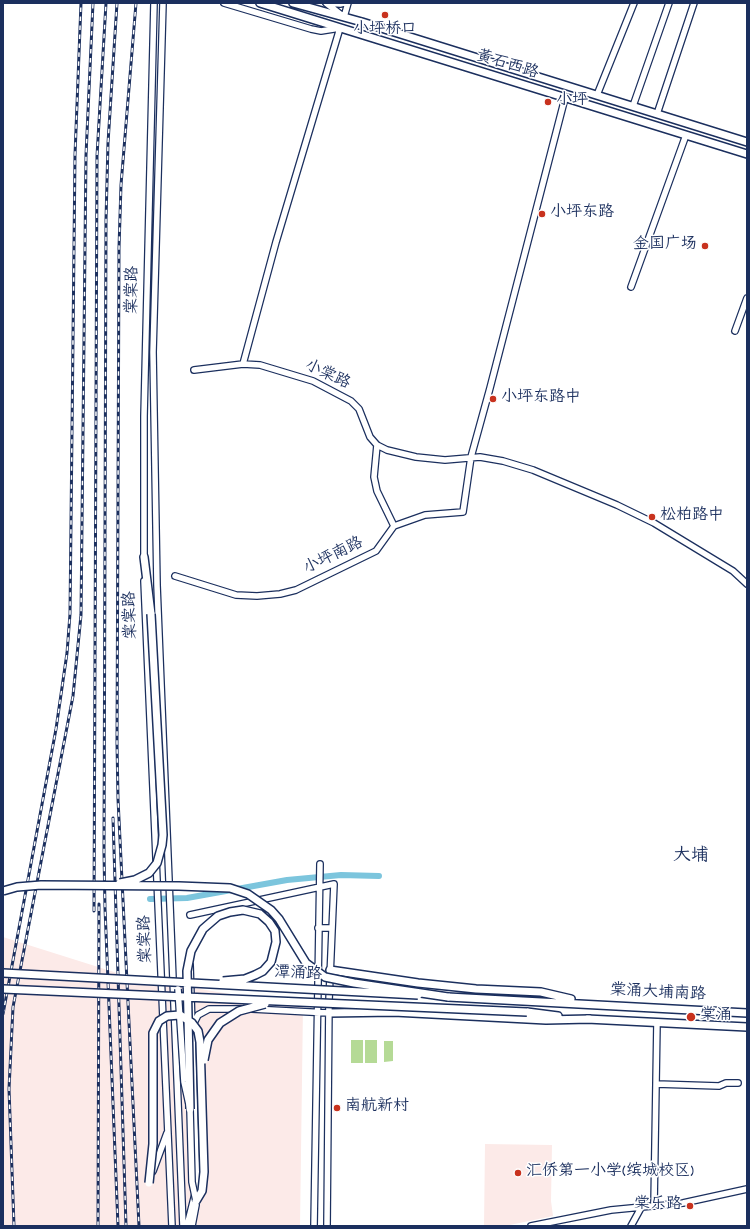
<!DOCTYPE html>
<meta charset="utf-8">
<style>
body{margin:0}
#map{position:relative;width:750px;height:1229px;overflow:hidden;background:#fff;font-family:Dekko,sans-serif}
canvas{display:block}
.frame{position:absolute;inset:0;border:4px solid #1b2f5e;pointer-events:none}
</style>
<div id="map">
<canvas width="750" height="1229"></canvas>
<div class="frame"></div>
</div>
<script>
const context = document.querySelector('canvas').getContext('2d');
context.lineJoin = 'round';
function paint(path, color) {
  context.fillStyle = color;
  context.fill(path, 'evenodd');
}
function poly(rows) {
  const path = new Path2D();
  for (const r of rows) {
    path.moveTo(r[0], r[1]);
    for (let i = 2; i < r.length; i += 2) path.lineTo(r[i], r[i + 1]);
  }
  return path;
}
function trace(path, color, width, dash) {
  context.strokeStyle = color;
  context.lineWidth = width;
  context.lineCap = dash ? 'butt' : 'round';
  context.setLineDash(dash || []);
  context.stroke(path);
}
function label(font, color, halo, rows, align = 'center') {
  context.font = font + ' Dekko,"LXGW WenKai TC",sans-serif';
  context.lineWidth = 3;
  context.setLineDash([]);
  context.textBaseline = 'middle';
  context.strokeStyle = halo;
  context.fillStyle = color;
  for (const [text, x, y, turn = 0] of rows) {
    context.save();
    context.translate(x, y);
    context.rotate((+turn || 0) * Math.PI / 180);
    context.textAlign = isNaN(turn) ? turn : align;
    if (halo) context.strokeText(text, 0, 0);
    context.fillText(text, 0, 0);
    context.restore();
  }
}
const built = poly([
 [3,937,133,978,303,1006,300,1226,3,1226],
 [485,1144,552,1145,551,1201,553,1216,505,1226,484,1226]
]);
const green = poly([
 [351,1040,363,1040,363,1063,351,1063],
 [365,1040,377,1040,377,1063,365,1063],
 [384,1041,393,1041,393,1061,384,1062]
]);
const canal = poly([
 [150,899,187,898,287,880,341,875,379,876]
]);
const minor = poly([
 [163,3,153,352,157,585,183,1226],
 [224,3,311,29,321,31,340,28,276,242,243,364],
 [326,3,344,17,348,3],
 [328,3,340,4,344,3],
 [597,95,634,3],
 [633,106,669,3],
 [657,114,694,3],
 [631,287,686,135],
 [735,331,747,298],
 [194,370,243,364,260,365,313,381,351,401,359,409,370,437,377,445,387,450,416,457,445,460,480,457,503,461,533,470,617,505,654,523,733,571,747,584],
 [377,445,374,477,377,491,394,526],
 [144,561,144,416,154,3],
 [175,576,236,595,257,596,280,594,296,590,376,551,394,526,425,515,463,512,471,457,490,388,565,98],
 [144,581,172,1226],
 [190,915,334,884,329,1000,327,1226],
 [318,928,331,928],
 [252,1009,329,1013],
 [193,1025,198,1015,209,1009,243,1009],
 [656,1084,719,1086,726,1083,738,1083],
 [153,1171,167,1133],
 [654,1206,657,1022],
 [187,1226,197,1186,190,965],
 [192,1226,196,1205],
 [314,1226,320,864],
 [531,1226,611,1210,683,1203,747,1189],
 [631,1226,642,1206]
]);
const major = poly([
 [260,3,747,154],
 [293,3,362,22,747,142],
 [144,557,151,614],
 [330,970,418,983,476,989,541,992,571,999],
 [448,997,747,1013],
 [527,1012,558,1016],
 [329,1013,394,1012,546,1020,590,1019],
 [587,1019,747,1027]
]);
const rail = poly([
 [117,3,108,143,106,220,104,853,105,908,118,1226],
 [136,3,121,185,119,248,117,743,118,799,139,1226],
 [113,818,126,1226],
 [94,911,97,156,106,3],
 [3,1014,56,729,67,653,70,614,75,155,81,3],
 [14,1226,9,1089,13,1007,73,696,81,615,86,155,93,3],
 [98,1226,99,904]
]);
const minorBridge = poly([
 [178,989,184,1082,190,1109,192,1182,196,1201]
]);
const majorBridge = poly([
 [120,883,135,880,149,873,157,863,162,845,163,835,151,614],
 [3,891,17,887,41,885,179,886,230,888,248,894,271,910,279,919,306,963,325,977,354,983,448,997],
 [3,973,418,995],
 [3,989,527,1012],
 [204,1060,208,1040,220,1023,239,1011,265,1004],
 [190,1109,187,971,191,951,203,929,218,916,230,912,243,910,260,914,269,922,275,931,276,942,271,962,263,971,255,975,245,979,223,981],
 [149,1183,153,1144,153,1033,159,1021,167,1016,180,1015,192,1023,198,1031,200,1042,204,1172,202,1191,196,1201]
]);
const markers = [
 [385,15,4,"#c8321e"],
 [548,102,4,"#c8321e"],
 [542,214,4,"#c8321e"],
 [705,246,4,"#c8321e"],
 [493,399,4,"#c8321e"],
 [652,517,4,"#c8321e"],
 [691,1017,5,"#c8321e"],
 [337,1108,4,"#c8321e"],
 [518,1173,4,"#c8321e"],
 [690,1206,4,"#c8321e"]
];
const poiNames = [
 ["小坪桥口",385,31,"center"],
 ["小坪",556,102],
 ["小坪东路",550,214],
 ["金国广场",697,246,"right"],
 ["小坪东路中",501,399],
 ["松柏路中",660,517],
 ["棠涌",700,1017],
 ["南航新村",345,1108],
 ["汇侨第一小学(缤城校区)",526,1173],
 ["棠乐路",682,1206,"right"]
];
const streetNames = [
 ["黄石西路",507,66,17],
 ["棠棠路",134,290,-89],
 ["小棠路",327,376,25],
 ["小坪南路",334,557,-26],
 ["棠棠路",132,615,-92],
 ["棠棠路",147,939,-92],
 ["潭涌路",298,975,3],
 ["棠涌大埔南路",658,994,3]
];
const quarterNames = [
 ["大埔",691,858]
];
paint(built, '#fceae8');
paint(green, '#b5da96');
trace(canal, '#7cc5dd', 6);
trace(minor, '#1b2f5e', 8);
trace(major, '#1b2f5e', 10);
trace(minor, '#fff', 5.5);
trace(major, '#fff', 7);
trace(rail, '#1b2f5e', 3);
trace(rail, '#fff', 1.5, [4.5]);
trace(minorBridge, '#1b2f5e', 8, []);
trace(majorBridge, '#1b2f5e', 10, []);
trace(minorBridge, '#fff', 5.5);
trace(majorBridge, '#fff', 7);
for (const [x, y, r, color] of markers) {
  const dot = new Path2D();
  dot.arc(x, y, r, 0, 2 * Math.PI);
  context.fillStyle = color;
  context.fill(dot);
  trace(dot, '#fff', 1.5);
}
label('16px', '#1b2f5e', '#fff', poiNames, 'left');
label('16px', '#1b2f5e', '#fff', streetNames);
label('18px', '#1b2f5e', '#fff', quarterNames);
</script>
